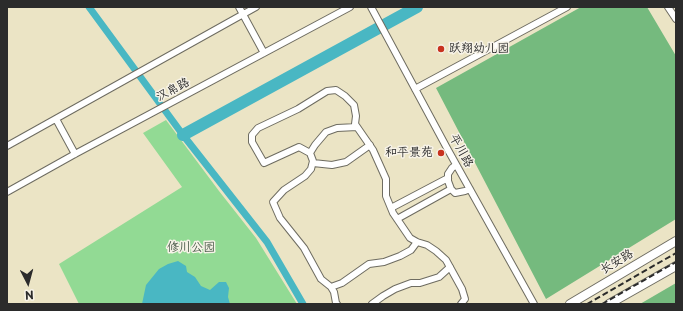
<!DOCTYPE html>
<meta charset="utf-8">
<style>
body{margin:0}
#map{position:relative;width:683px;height:311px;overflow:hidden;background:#ebe4c5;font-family:"Playpen Sans",sans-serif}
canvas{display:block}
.frame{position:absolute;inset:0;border:8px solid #2b2b2b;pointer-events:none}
.north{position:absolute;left:8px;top:263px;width:40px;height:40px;-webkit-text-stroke:3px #f7f3e8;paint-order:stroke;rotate:174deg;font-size:11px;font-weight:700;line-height:16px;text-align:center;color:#2b2b2b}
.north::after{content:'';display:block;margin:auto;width:14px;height:18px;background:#2b2b2b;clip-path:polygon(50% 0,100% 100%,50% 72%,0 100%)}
</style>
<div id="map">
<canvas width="683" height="311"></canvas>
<div class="frame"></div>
<div class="north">N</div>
</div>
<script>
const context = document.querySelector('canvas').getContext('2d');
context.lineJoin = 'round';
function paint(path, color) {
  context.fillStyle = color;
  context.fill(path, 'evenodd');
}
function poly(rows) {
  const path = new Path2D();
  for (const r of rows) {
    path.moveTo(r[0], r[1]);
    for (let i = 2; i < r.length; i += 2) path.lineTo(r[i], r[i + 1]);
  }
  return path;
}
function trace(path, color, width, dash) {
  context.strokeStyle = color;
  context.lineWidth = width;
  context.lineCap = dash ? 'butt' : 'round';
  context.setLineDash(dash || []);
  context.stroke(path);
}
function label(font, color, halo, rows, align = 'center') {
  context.font = font + ' "Playpen Sans","LXGW WenKai TC",sans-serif';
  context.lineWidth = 3;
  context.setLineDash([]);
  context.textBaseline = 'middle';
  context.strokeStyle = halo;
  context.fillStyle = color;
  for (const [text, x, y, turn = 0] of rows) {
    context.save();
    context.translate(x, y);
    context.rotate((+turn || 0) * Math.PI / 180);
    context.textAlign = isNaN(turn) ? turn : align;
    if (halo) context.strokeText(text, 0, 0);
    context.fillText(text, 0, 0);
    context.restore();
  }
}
const green = poly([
 [166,120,219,191,256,238,297,304,79,304,59,264,182,187,143,133]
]);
const forest = poly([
 [581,7,647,7,676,56,676,219,546,299,436,88],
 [676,283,676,304,640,304]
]);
const water = poly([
 [178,261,186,266,187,272,195,277,201,286,210,290,219,282,226,282,229,288,228,297,230,304,142,304,146,285,159,269,168,264]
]);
const canal = poly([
 [89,7,183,135,267,242,303,304]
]);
const river = poly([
 [183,135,417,7]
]);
const minor = poly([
 [239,7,264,53],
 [371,7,448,150,534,304],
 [668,7,676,19],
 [415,89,567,7],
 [56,119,75,154],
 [7,146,256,7],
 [310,153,315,145,326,132,337,128,357,127],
 [313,163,332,165,346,162,370,145],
 [456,165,452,168,448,174,448,181,451,189,455,193,465,191,470,189],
 [7,192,75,154,350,7],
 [391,208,448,178],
 [397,219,451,189],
 [331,287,342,283,369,264,384,262,400,256,411,250,417,242],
 [337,304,336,303,334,292,331,287,321,279,304,248,280,218,273,202,284,190,305,176,311,169,313,161,310,153,299,147,264,163,252,142,252,135,258,128,298,109,327,91,336,90,345,96,354,105,356,116,355,124,373,150,386,179,386,196,393,213,410,238,417,242,427,245,436,251,446,260,462,289,465,299,461,304],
 [372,304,383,296,395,289,411,283,420,283,439,277,450,267]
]);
const major = poly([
 [570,304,676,241],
 [609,304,676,266]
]);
const rail = poly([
 [587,304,676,253],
 [602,304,676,262]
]);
const markers = [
 [441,49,4,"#c8321e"],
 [441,153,4,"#c8321e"]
];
const poiNames = [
 ["跃翔幼儿园",449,49],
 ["和平景苑",433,153,"right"]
];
const streetNames = [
 ["汉帛路",173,90,-28],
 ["平川路",461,151,61],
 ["长安路",617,262,-31]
];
const parkNames = [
 ["修川公园",191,248]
];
paint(green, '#92da94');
paint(forest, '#75ba7e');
paint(water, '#49b7c3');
trace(canal, '#49b7c3', 7);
trace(river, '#49b7c3', 12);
trace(minor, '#6e6c61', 8);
trace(major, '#6e6c61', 10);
trace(minor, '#fff', 6);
trace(major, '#fff', 8);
trace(rail, '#2b2b2b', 2, [6, 3]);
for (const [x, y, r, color] of markers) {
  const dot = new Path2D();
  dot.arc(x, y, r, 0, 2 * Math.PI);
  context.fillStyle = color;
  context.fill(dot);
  trace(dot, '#f7f3e8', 1.5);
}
label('12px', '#2b2b2b', '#f7f3e8', poiNames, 'left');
label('12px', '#2b2b2b', '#f7f3e8', streetNames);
label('12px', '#455745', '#f7f3e8', parkNames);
</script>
